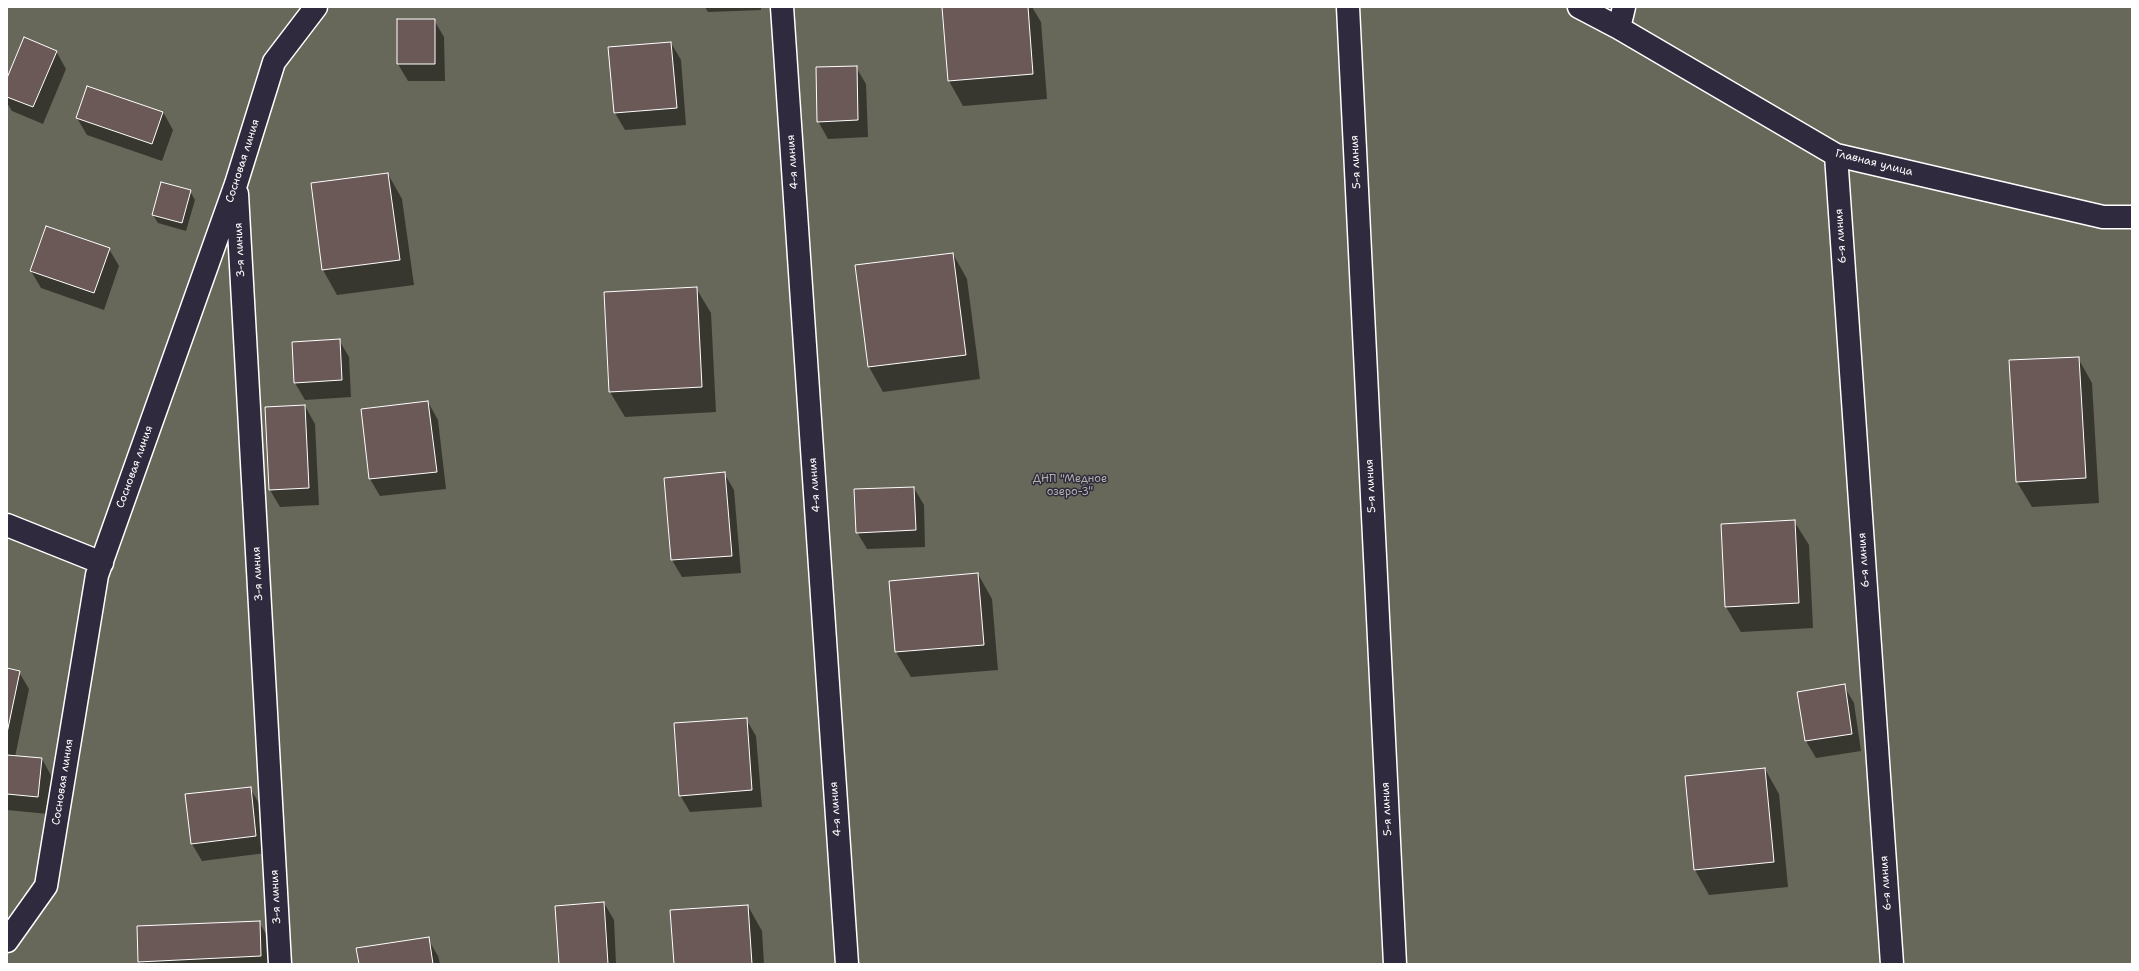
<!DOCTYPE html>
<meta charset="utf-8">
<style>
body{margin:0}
#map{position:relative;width:2139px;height:971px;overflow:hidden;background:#413845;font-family:"Shantell Sans",sans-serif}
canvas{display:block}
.frame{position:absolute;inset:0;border:8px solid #fff;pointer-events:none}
</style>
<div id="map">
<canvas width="2139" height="971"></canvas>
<div class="frame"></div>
</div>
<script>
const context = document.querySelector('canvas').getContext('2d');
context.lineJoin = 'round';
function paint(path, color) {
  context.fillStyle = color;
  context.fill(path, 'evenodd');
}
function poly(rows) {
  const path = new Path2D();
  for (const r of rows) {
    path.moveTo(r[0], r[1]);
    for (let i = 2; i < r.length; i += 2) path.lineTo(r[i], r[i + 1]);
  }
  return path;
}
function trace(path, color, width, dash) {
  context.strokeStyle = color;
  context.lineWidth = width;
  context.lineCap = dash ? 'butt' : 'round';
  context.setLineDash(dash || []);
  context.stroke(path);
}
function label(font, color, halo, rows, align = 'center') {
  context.font = font + ' "Shantell Sans",sans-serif';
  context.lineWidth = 3;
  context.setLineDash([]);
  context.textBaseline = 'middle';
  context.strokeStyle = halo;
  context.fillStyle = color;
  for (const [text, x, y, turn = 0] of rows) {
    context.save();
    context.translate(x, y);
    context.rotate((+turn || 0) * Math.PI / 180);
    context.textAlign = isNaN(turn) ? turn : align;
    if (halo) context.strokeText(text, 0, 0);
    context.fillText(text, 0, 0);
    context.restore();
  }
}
const green = poly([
 [7,7,2132,7,2132,964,7,964]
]);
const shadow = poly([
 [705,7,761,7,761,10,708,12],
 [943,7,1032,7,1041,22,1047,99,963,106,949,81],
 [398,20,434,20,444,37,445,81,408,81,398,64],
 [671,43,681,60,686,125,625,130,615,113,609,48],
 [56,51,66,69,43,124,12,111,7,103,7,81],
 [856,67,866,84,868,137,828,139,818,121],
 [163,112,173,130,162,161,87,135,77,118],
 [388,174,402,199,414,285,337,295,323,270],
 [190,191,195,200,186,231,158,223,153,215],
 [109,249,119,266,104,310,41,288,31,271],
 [953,254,967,279,980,379,883,392,869,367],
 [696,288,711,313,716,412,625,417,610,392,605,293],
 [339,340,349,357,351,397,305,400,295,383],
 [2078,358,2092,383,2099,503,2032,507,2017,482,2010,361],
 [428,402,438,420,446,489,380,496,370,479,362,410],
 [305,406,315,424,319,505,280,507,270,490],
 [724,473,734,490,741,573,682,577,672,560,665,478],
 [914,488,924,505,925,547,867,549,857,532],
 [1794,521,1809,545,1813,628,1741,632,1726,607],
 [978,574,992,599,998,670,911,677,896,652],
 [7,669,19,672,29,689,15,757,42,759,52,777,48,814,7,810],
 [1844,686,1854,703,1861,751,1816,758,1806,741],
 [746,719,756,736,762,807,690,812,680,795],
 [1765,769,1779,794,1788,887,1709,895,1695,870],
 [250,788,260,805,266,853,202,861,192,844],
 [604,903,614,920,616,964,560,964],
 [748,906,762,931,764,964,675,964],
 [259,922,269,939,270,964,140,964,139,962,138,927],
 [428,939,438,956,440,964,360,964]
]);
const building = poly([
 [942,7,1028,7,1033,74,948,81,942,7],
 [397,19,435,19,435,64,397,64,397,19],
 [24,37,57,51,33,107,7,97,7,78,24,37],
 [671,42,677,108,614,113,608,47,671,42],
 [857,66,858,120,817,122,816,67,857,66],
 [87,86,163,112,152,144,76,118,87,86],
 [388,173,400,260,322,270,311,183,388,173],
 [161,182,191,190,182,223,152,215,161,182],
 [46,226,110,248,94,293,30,271,46,226],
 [953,253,966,355,868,367,855,265,953,253],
 [697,287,702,387,609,392,604,292,697,287],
 [340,339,342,380,294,383,292,342,340,339],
 [2079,357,2086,478,2016,482,2009,360,2079,357],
 [428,401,437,472,369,479,361,409,428,401],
 [305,405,309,488,269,490,265,407,305,405],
 [725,472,732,556,671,560,664,478,725,472],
 [914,487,916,530,856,533,854,489,914,487],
 [1795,520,1799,603,1725,607,1721,524,1795,520],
 [978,573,984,645,895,652,889,581,978,573],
 [7,668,20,671,7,733,7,668],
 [1845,684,1852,734,1805,741,1797,692,1845,684],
 [747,718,752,790,679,796,674,723,747,718],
 [7,755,42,758,38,797,7,794,7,755],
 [1765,768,1774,862,1694,870,1685,776,1765,768],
 [251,787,256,836,191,844,185,794,251,787],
 [604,902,608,964,559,964,555,906,604,902],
 [748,905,752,964,674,964,670,910,748,905],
 [260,921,261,956,138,962,137,926,260,921],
 [429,937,433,964,359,964,356,948,429,937]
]);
const minor = poly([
 [782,7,847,964],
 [1348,7,1395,964],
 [1579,7,1619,28,1836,155,2103,217,2132,217],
 [1619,28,1624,7],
 [1836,155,1892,964],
 [237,194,280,964],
 [7,525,102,563],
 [7,941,46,886,97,575,236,184,274,62,316,7]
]);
const streetNames = [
 ["Сосновая линия",243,161,-72],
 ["4-я линия",793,162,-94],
 ["5-я линия",1356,162,-93],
 ["Главная улица",1874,163,14],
 ["6-я линия",1841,236,-94],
 ["3-я линия",240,250,-93],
 ["Сосновая линия",135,467,-70],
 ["4-я линия",815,485,-94],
 ["5-я линия",1371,486,-93],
 ["6-я линия",1864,560,-94],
 ["3-я линия",258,574,-93],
 ["Сосновая линия",63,782,-81],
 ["4-я линия",836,809,-94],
 ["5-я линия",1387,809,-93],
 ["6-я линия",1886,883,-94],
 ["3-я линия",276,897,-93]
];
const parkNames = [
 ["ДНП \"Медное",1070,479],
 ["озеро-3\"",1070,492]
];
paint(green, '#676859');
paint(shadow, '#0007');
paint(building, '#6b5958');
trace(building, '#fff', 1);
trace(minor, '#fff', 25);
trace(minor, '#2f2a3d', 22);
label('11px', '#fff', '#2f2a3d', streetNames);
label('11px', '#b3b4ac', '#2f2a3d', parkNames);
</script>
